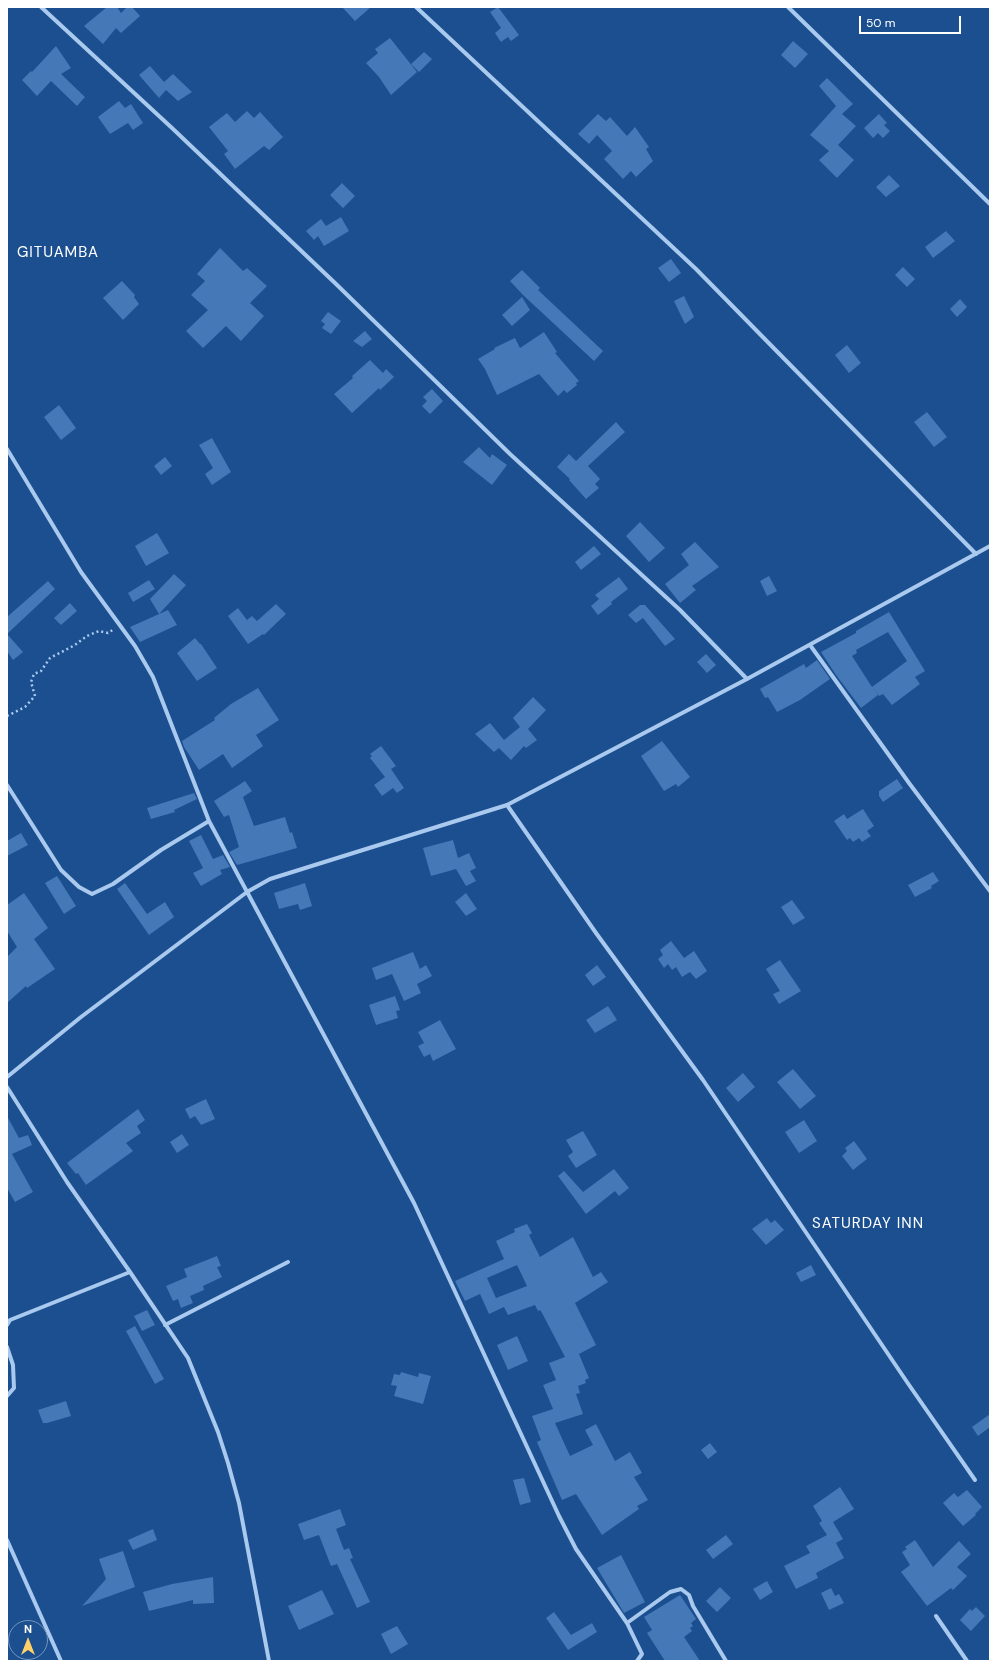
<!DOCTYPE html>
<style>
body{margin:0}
#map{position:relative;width:997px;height:1668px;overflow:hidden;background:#1b4f8f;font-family:"DM Sans",sans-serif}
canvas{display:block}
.frame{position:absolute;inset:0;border:8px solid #fff;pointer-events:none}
.north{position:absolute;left:8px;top:1620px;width:40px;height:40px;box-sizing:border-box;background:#1b4f8f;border:1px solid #7695bc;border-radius:50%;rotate:0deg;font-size:11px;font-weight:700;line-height:16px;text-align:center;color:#fff}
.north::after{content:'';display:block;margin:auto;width:14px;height:18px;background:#ffd166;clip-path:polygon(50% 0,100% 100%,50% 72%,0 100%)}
.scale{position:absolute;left:859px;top:16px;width:102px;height:18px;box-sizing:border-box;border:2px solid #fff;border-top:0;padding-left:5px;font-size:12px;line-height:14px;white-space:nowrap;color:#fff;-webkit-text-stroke:3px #1b4f8f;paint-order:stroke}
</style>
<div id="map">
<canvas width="997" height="1668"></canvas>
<div class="frame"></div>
<div class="north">N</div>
<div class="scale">50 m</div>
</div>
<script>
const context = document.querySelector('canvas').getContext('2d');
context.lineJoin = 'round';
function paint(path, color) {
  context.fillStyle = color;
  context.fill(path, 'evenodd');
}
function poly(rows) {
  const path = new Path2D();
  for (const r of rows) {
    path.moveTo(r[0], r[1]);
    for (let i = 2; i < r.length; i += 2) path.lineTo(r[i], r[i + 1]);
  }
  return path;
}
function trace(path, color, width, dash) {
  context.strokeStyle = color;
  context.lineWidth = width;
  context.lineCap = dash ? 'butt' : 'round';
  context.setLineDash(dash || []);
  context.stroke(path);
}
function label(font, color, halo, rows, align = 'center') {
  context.font = font + ' "DM Sans",sans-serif';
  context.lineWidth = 3.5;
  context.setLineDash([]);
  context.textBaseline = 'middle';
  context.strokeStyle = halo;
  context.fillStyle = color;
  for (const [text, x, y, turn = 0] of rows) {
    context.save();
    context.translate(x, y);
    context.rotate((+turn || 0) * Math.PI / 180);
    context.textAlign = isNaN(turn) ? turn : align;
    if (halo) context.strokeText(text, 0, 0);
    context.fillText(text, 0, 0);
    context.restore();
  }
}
const building = poly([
 [107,7,117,7,121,13,127,7,132,7,140,16,121,33,116,28,103,44,84,26],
 [342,7,371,7,355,21],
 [498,7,519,35,511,41,508,37,501,42,495,33,501,28,490,12],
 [390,38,417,72,391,95,379,77,366,63,378,53,375,49],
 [793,41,808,54,795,68,781,55],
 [56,46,71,68,61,74,85,97,77,106,51,81,37,96,22,80,31,71,32,72],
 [424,52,432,59,419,72,411,64],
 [150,66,164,82,173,74,192,92,178,101,166,90,159,98,139,75],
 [827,78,853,104,842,114,856,126,838,145,854,160,837,178,819,160,829,151,810,135,836,106,819,86],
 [119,101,125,108,131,104,143,123,133,130,128,123,110,134,98,117],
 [247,111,254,118,260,112,283,137,269,150,264,146,235,169,224,154,228,151,209,127,227,113,235,122],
 [598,114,606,121,610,117,627,136,635,127,649,147,646,149,653,161,636,177,631,171,623,179,604,159,612,151,597,135,589,144,578,134],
 [879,114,887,123,884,125,890,131,883,138,878,133,873,138,864,128],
 [889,175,900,186,886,197,876,187],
 [342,183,355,196,343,208,330,195],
 [341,217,349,231,324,246,318,236,314,240,306,231,321,219,326,226],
 [946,231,955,241,933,258,925,247],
 [220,248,243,271,247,268,267,286,250,303,264,316,241,341,226,326,203,348,186,331,208,310,191,295,205,281,197,274],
 [671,259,681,273,669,282,658,268],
 [903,267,915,279,907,287,895,275],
 [522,270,540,288,538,290,603,351,594,361,523,295,510,281],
 [122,281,135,295,134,297,139,304,123,320,103,298],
 [684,296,694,317,685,324,674,301],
 [522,297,530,310,512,326,502,315],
 [960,299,967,307,957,317,950,309],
 [328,312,341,321,331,334,322,328,325,324,321,321],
 [365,331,372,339,362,347,353,341],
 [544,332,557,352,555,353,579,381,576,383,577,385,567,393,564,390,558,396,539,374,497,395,485,369,478,359,495,349,494,348,515,338,520,348],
 [847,345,861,363,849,373,835,355],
 [370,360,383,373,386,369,394,377,380,390,379,388,352,413,334,394,353,378,352,376],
 [432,389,443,401,430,414,422,406,427,401,423,397],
 [59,405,76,428,61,440,44,417],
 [927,412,947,437,934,447,914,422],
 [616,422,625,432,588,466,600,479,595,484,599,488,586,499,569,480,570,479,557,467,569,454,576,461],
 [212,438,231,472,212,485,205,474,213,468,199,445],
 [479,447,490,458,492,454,507,465,492,485,463,462],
 [165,457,172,466,161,475,154,466],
 [640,522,665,548,649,562,626,536],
 [157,533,169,553,146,566,135,546],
 [695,542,719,567,692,586,696,590,680,603,665,584,689,565,681,554],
 [594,546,601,554,581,570,575,562],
 [174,574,186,585,159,614,150,599],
 [769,576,777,591,767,596,760,581],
 [619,577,628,589,611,602,612,604,598,615,591,606,599,599,595,595],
 [149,580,155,589,133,602,128,593],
 [48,581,55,589,7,634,23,652,13,660,7,651,7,617],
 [70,603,77,611,61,625,54,618],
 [276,604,286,614,264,635,263,634,248,644,228,616,238,608,247,620,252,616,257,621],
 [640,605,645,605,675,639,665,646,643,618,636,623,628,615],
 [168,610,177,625,140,642,130,627],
 [889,612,925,671,915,677,920,684,892,705,883,694,879,696,873,687,878,695,861,708,836,675,821,652,856,633,856,631],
 [888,632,907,661,872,687,852,656,857,653,856,650],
 [195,638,200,644,201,644,217,668,197,681,177,653],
 [706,654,716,665,707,673,697,662],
 [817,660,830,679,800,700,777,712,768,697,765,698,760,689,804,664,806,668],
 [258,688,279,720,256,735,263,746,232,768,223,754,199,770,184,747,182,741,215,720,214,718,231,704],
 [533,697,546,710,528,729,537,740,526,748,524,746,511,760,499,748,494,752,475,734,490,723,504,740,520,727,513,718],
 [662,741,690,777,678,787,676,784,664,791,641,756],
 [381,746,396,766,391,769,404,788,397,793,393,788,382,796,374,785,385,777,370,758,372,756,370,754],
 [897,779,903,788,883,802,879,796,879,791],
 [245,781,252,791,243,797,254,826,285,817,290,833,292,832,297,848,237,865,229,852,239,847,229,815,224,817,214,801],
 [194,793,197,799,174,810,175,812,151,819,147,808],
 [863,809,874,826,867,831,871,836,862,842,859,838,853,842,850,838,847,840,834,821,844,814,847,819],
 [21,833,28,845,7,856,7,841],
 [201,835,213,859,223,855,230,867,220,870,222,874,201,886,193,873,203,868,189,841],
 [453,840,458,858,469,853,476,868,470,871,476,881,466,886,456,869,431,876,423,848],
 [933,872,939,881,931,886,932,888,915,897,908,885],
 [57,876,76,906,64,914,45,883],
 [125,883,147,914,165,902,174,917,149,935,117,889],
 [305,883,312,906,300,910,298,904,279,909,274,893],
 [24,893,48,928,34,939,55,969,27,988,26,986,7,1003,7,957,17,947,7,931,7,905],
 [466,893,477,909,466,916,455,902],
 [792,900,805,918,793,925,781,907],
 [671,941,684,958,694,951,707,971,696,979,690,972,682,977,676,967,672,970,668,964,664,968,658,959,663,955,660,950],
 [413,952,420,969,426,965,432,976,417,984,421,993,404,1001,392,974,376,980,372,968],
 [780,960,801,991,779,1004,773,994,780,991,766,969],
 [597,965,606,977,593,986,585,975],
 [395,996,400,1010,396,1011,398,1018,376,1025,369,1005],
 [608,1006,617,1020,595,1033,586,1020],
 [440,1020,456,1049,433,1061,430,1054,424,1057,418,1046,424,1043,418,1032],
 [793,1069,816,1096,800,1109,777,1082],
 [743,1073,755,1087,738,1102,726,1088],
 [206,1099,215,1119,201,1125,195,1116,190,1119,185,1109],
 [138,1109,145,1120,137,1126,141,1133,126,1143,133,1151,86,1185,78,1173,76,1174,67,1163],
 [7,1116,19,1138,28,1135,32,1145,12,1154,33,1192,15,1202,7,1188],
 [804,1120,817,1141,799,1153,785,1132],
 [583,1131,597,1155,576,1168,568,1156,573,1152,566,1140],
 [182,1134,189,1145,177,1153,170,1142],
 [854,1141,867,1159,853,1170,842,1156,847,1151,845,1148],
 [614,1169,629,1188,619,1196,615,1191,586,1214,558,1176,564,1171,583,1192],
 [767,1218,771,1223,775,1220,784,1230,766,1245,752,1229],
 [527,1224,532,1233,529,1235,540,1257,573,1237,593,1277,601,1272,608,1282,575,1303,596,1345,579,1354,589,1378,585,1380,586,1383,578,1386,580,1393,576,1394,583,1414,555,1423,570,1456,593,1445,585,1430,596,1424,615,1461,630,1452,642,1473,634,1477,648,1500,637,1506,639,1509,602,1535,576,1494,562,1500,537,1442,541,1440,532,1416,553,1409,543,1385,556,1380,549,1363,565,1357,542,1313,540,1310,538,1311,535,1305,508,1315,504,1307,489,1314,480,1294,465,1301,455,1281,504,1259,496,1241,515,1232,514,1229],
 [517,1265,527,1286,496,1298,487,1278],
 [217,1256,221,1266,217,1267,222,1277,203,1286,204,1290,190,1296,193,1303,181,1308,178,1299,173,1301,166,1286,187,1277,184,1269],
 [811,1265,816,1275,801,1282,796,1273],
 [147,1310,155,1325,142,1331,134,1316],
 [135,1326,164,1379,155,1384,126,1331],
 [517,1336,528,1361,508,1370,497,1345],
 [401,1372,418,1377,419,1373,431,1376,423,1404,394,1396,397,1386,391,1385,394,1374,400,1375],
 [66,1401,71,1416,47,1423,43,1423,38,1410],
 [990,1414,990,1427,978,1436,972,1427],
 [710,1443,717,1452,708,1459,701,1450],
 [524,1478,531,1502,520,1505,513,1480],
 [840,1487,854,1509,833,1522,843,1539,836,1543,844,1558,816,1573,818,1578,796,1589,784,1566,810,1553,806,1546,827,1535,819,1523,822,1521,813,1506],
 [967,1490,982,1507,975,1514,976,1515,963,1526,943,1503,954,1493,958,1497],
 [340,1509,346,1525,336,1529,344,1550,349,1548,353,1558,350,1559,370,1602,357,1608,337,1564,331,1566,319,1535,304,1540,298,1524],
 [153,1529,157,1540,133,1550,128,1540],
 [726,1535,733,1544,713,1559,706,1550],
 [915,1540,933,1567,959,1541,971,1554,957,1567,967,1576,953,1590,951,1588,927,1606,901,1572,910,1565,902,1552,907,1549,905,1547],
 [123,1551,135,1587,82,1606,106,1579,99,1559],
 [621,1555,645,1602,624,1613,597,1568],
 [213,1577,214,1603,193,1604,193,1600,149,1611,143,1592,172,1584],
 [767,1581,773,1592,760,1600,753,1589],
 [720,1587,731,1598,717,1612,706,1601],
 [831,1588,835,1596,839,1594,844,1603,829,1610,821,1593],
 [322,1590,334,1614,299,1630,288,1606],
 [680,1595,696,1619,691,1623,693,1626,690,1628,692,1631,684,1637,700,1661,665,1661,647,1633,652,1630,644,1617],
 [976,1607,985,1616,971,1631,960,1620,970,1609,972,1611],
 [554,1612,571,1635,592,1623,597,1632,568,1650,546,1618],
 [397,1626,408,1644,391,1654,381,1634]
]);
const path = poly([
 [7,716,25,707,35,696,31,682,34,674,41,671,50,658,75,645,87,636,99,631,108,633,114,629]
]);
const street = poly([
 [41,7,172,128,335,283,510,454,680,610,747,679],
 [416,7,696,269,976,554],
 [788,7,990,204],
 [7,449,81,572,135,646,153,677,209,821,414,1203,559,1516,576,1549,627,1623],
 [810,645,909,783,990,891],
 [7,785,61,870,79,887,92,894,113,884,161,850,209,821],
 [507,805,596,933,703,1080,907,1382,975,1480],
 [7,1077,81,1017,247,892,270,879,507,805,747,679,990,546],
 [7,1087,67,1182,130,1272,188,1358,218,1432,228,1463,239,1503,269,1661],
 [7,1325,10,1320,130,1272],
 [165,1325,288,1262],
 [7,1347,13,1365,14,1388,7,1396],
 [7,1540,61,1661],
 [936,1616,967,1661],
 [637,1661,642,1654,627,1623,670,1592,681,1589,689,1595,693,1606,726,1661]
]);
const quarterNames = [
 ["GITUAMBA",58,253],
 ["SATURDAY INN",868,1224]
];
paint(building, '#4478b7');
trace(path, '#a9c9ee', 2.5, [2, 3]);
trace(street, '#a9c9ee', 4);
context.letterSpacing = '1px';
label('15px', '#fff', '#1b4f8f', quarterNames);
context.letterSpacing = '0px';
</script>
